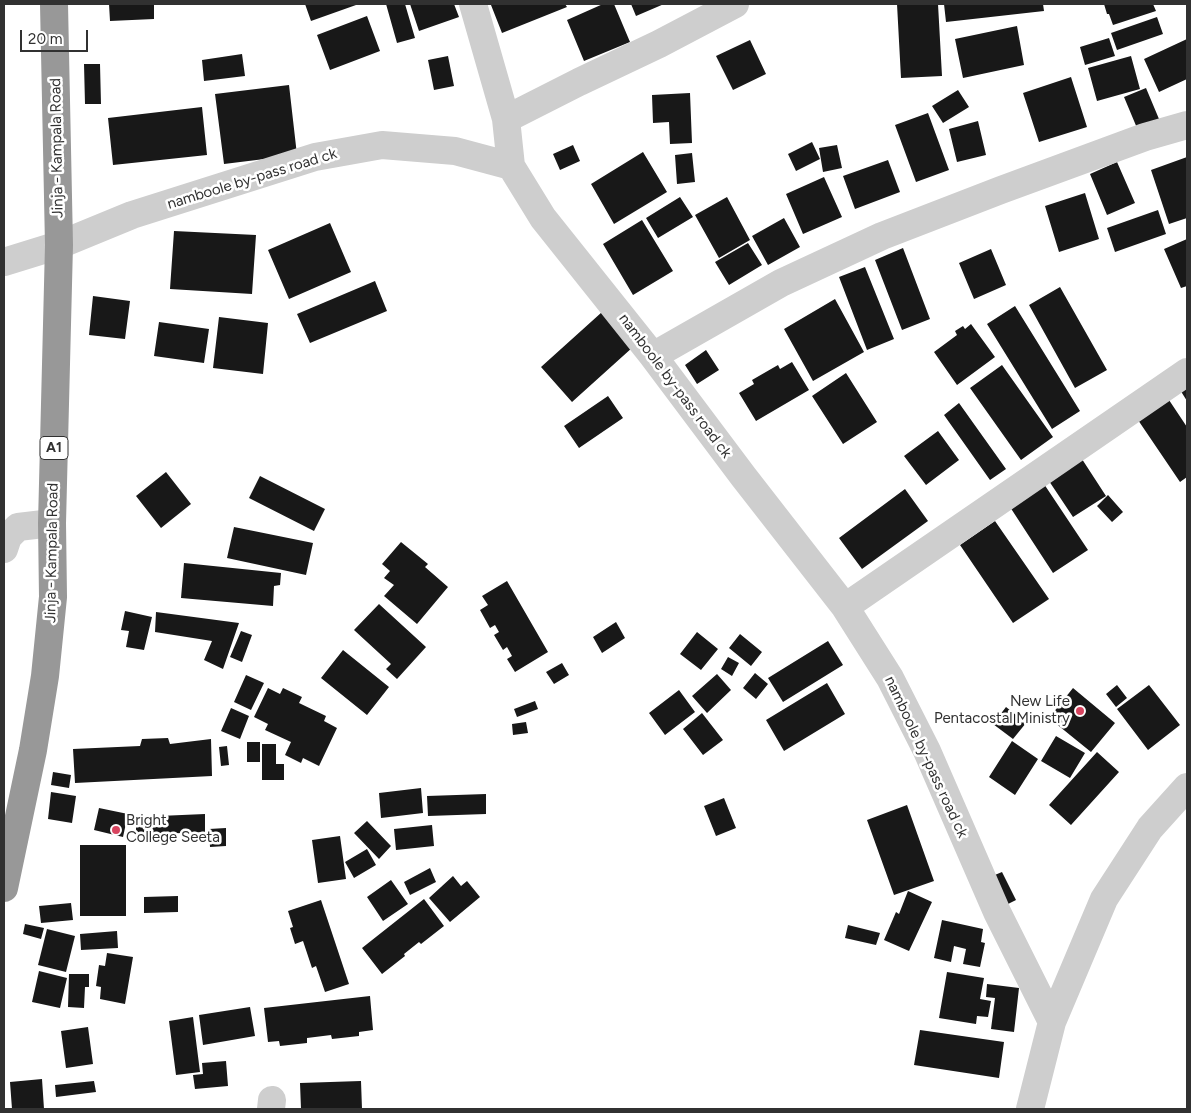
<!DOCTYPE html>
<style>
body{margin:0}
#map{position:relative;width:1191px;height:1113px;overflow:hidden;background:#fff;font-family:Figtree,sans-serif}
canvas{display:block}
.frame{position:absolute;inset:0;border:5px solid #313131;pointer-events:none}
.scale{position:absolute;left:20px;top:30px;width:68px;height:22px;box-sizing:border-box;border:2px solid #313131;border-top:0;padding-left:6px;font-size:15px;line-height:18px;white-space:nowrap;color:#313131;-webkit-text-stroke:4px #fff;paint-order:stroke}
</style>
<div id="map">
<canvas width="1191" height="1113"></canvas>
<div class="frame"></div>
<div class="scale">20 m</div>
</div>
<script>
const context = document.querySelector('canvas').getContext('2d');
context.lineJoin = 'round';
function paint(path, color) {
  context.fillStyle = color;
  context.fill(path, 'evenodd');
}
function poly(rows) {
  const path = new Path2D();
  for (const r of rows) {
    path.moveTo(r[0], r[1]);
    for (let i = 2; i < r.length; i += 2) path.lineTo(r[i], r[i + 1]);
  }
  return path;
}
function trace(path, color, width, dash) {
  context.strokeStyle = color;
  context.lineWidth = width;
  context.lineCap = dash ? 'butt' : 'round';
  context.setLineDash(dash || []);
  context.stroke(path);
}
function label(font, color, halo, rows, align = 'center') {
  context.font = font + ' Figtree,sans-serif';
  context.lineWidth = 5;
  context.setLineDash([]);
  context.textBaseline = 'middle';
  context.strokeStyle = halo;
  context.fillStyle = color;
  for (const [text, x, y, turn = 0] of rows) {
    context.save();
    context.translate(x, y);
    context.rotate((+turn || 0) * Math.PI / 180);
    context.textAlign = isNaN(turn) ? turn : align;
    if (halo) context.strokeText(text, 0, 0);
    context.fillText(text, 0, 0);
    context.restore();
  }
}
const building = poly([
 [109,4,154,4,154,19,110,21],
 [305,4,355,4,356,5,311,21],
 [386,4,405,4,415,38,397,43],
 [410,4,454,4,459,17,419,31],
 [494,4,565,4,567,7,502,33,491,5],
 [603,4,614,4,630,42,584,61,567,20],
 [631,4,664,4,636,16],
 [897,4,938,4,942,76,901,78],
 [944,4,1043,4,1044,11,946,22],
 [1104,4,1153,4,1156,11,1113,25,1109,14,1107,14],
 [367,16,380,51,330,70,317,35],
 [1157,17,1163,34,1117,50,1111,33],
 [1017,26,1024,65,963,78,955,39],
 [1109,38,1115,56,1085,65,1080,47],
 [1187,39,1187,79,1159,92,1144,59],
 [750,40,766,74,733,90,716,56],
 [242,54,245,76,204,81,202,60],
 [448,56,454,86,434,90,428,60],
 [1131,56,1140,89,1097,101,1088,68],
 [84,64,100,64,101,104,85,104],
 [1071,77,1087,127,1039,142,1023,93],
 [289,85,297,155,224,164,215,94],
 [1146,88,1159,119,1137,128,1124,97],
 [958,90,969,107,943,123,932,106],
 [690,93,692,143,670,144,669,122,653,123,652,95],
 [202,107,207,155,113,165,108,118],
 [928,113,949,170,916,182,895,125],
 [978,121,986,155,957,162,949,129],
 [812,142,820,159,796,171,788,154],
 [573,145,580,161,560,170,553,154],
 [837,145,842,168,823,172,819,148],
 [643,152,667,192,614,224,591,184],
 [692,153,695,182,677,184,675,155],
 [1187,157,1187,218,1169,224,1151,170],
 [888,160,900,192,855,209,843,176],
 [1117,162,1135,203,1107,215,1090,174],
 [824,177,842,217,803,234,786,194],
 [1085,193,1099,239,1059,252,1045,206],
 [680,197,693,217,658,238,646,218],
 [727,197,750,240,719,258,695,215],
 [1158,210,1166,234,1115,252,1107,228],
 [784,218,800,247,768,265,752,236],
 [642,220,673,271,633,295,603,244],
 [330,223,351,272,289,299,268,250],
 [174,231,256,235,252,294,170,289],
 [1187,239,1187,286,1181,288,1164,249],
 [748,243,762,265,729,285,715,262],
 [903,248,930,319,902,330,875,260],
 [991,249,1006,285,974,299,959,263],
 [865,267,894,339,867,350,839,277],
 [375,281,387,311,310,343,297,314],
 [1060,287,1107,370,1075,388,1029,305],
 [93,296,130,301,125,339,89,335],
 [835,299,864,352,813,381,784,329],
 [1015,306,1080,411,1052,429,987,324],
 [602,312,633,347,572,402,541,367],
 [219,317,268,323,263,374,213,368],
 [159,322,209,329,204,363,154,356],
 [971,324,995,357,957,385,934,352,957,335,955,331,963,326,965,329],
 [706,350,719,370,697,384,685,365],
 [792,362,809,390,756,421,739,393,754,384,752,380,778,365,780,369],
 [1002,365,1053,437,1021,460,970,388],
 [846,373,877,422,843,444,812,396],
 [1187,378,1187,401,1177,385],
 [608,396,623,418,579,448,564,426],
 [1169,400,1187,427,1187,477,1180,482,1138,420],
 [959,403,1006,469,990,480,944,415],
 [938,431,959,460,926,485,904,456],
 [1080,456,1106,496,1073,517,1047,478],
 [166,472,191,504,161,528,136,496],
 [260,476,325,509,314,531,249,498],
 [1044,484,1088,550,1053,573,1010,507],
 [905,489,928,521,862,569,839,538],
 [1108,495,1123,512,1112,522,1097,506],
 [995,521,1049,599,1013,623,960,545],
 [234,527,313,543,306,575,227,558],
 [401,542,428,564,425,567,448,587,417,624,384,596,394,585,384,578,390,571,382,564],
 [184,563,281,573,280,585,274,586,273,606,181,598],
 [507,581,548,652,515,672,507,659,512,656,507,647,503,650,494,635,499,632,495,625,490,628,480,610,488,605,482,596],
 [379,604,426,647,397,679,386,669,391,664,354,630],
 [125,611,152,617,144,650,126,647,129,631,121,630],
 [156,612,239,623,223,669,204,660,212,641,155,632],
 [616,622,625,638,602,653,593,637],
 [241,631,252,635,242,662,230,657],
 [697,632,718,649,701,670,680,654],
 [740,634,762,652,751,666,729,648],
 [828,641,843,665,783,702,768,678],
 [343,650,389,687,367,715,321,678],
 [728,657,739,663,732,676,721,669],
 [562,663,569,675,554,684,546,672],
 [755,673,768,684,756,699,743,688],
 [717,674,731,690,707,713,692,696],
 [246,675,264,683,251,710,234,702],
 [827,683,845,714,784,751,766,720],
 [1117,685,1127,698,1116,707,1106,694],
 [1149,685,1180,725,1148,750,1117,709],
 [268,688,280,694,283,688,302,697,299,703,326,716,324,721,337,728,319,766,303,758,301,763,285,755,291,742,265,730,268,724,254,717],
 [1073,688,1115,723,1091,752,1049,718],
 [679,690,695,712,665,735,649,713],
 [535,701,538,709,517,717,514,709],
 [1006,707,1026,723,1013,739,993,724],
 [231,708,249,716,240,739,221,731],
 [702,713,723,740,703,755,683,729],
 [526,722,528,733,513,735,512,724],
 [1056,736,1085,753,1070,778,1041,761],
 [168,738,170,744,211,739,212,776,75,783,73,749,140,746,142,739],
 [1012,741,1038,759,1015,795,989,777],
 [247,742,260,742,260,762,247,762],
 [262,744,276,744,276,764,284,764,284,780,262,780],
 [227,746,229,765,221,766,219,747],
 [1097,752,1119,772,1071,825,1049,805],
 [53,772,71,775,69,788,51,785],
 [421,788,423,813,381,818,379,793],
 [51,792,76,796,72,823,48,819],
 [486,794,486,814,428,816,427,796],
 [724,798,736,828,716,836,704,806],
 [907,805,934,881,894,895,867,820],
 [99,808,128,814,123,837,94,830],
 [205,814,205,832,136,835,136,817],
 [367,821,391,846,379,859,354,833],
 [432,825,434,846,396,850,394,829],
 [226,828,226,846,210,847,209,829],
 [340,836,346,879,318,883,312,840],
 [80,845,126,845,126,916,80,916],
 [367,849,376,865,354,878,345,862],
 [430,868,436,882,410,895,404,882],
 [1002,872,1016,900,1004,906,990,877],
 [453,876,461,886,467,881,480,897,450,922,429,898],
 [391,880,408,904,383,921,367,897],
 [908,891,932,902,909,951,884,940,896,912,899,914],
 [178,896,178,912,144,913,144,897],
 [424,899,444,926,421,944,419,942,404,954,405,956,382,974,362,948],
 [321,900,349,984,325,992,316,966,312,968,303,941,295,944,290,928,293,927,288,911],
 [71,903,73,920,41,923,39,906],
 [942,920,983,929,981,942,985,943,980,967,963,964,966,949,954,946,951,962,934,958],
 [25,924,44,928,41,939,23,934],
 [848,925,880,933,876,945,845,938],
 [47,929,75,936,66,972,38,965],
 [117,931,118,948,81,950,80,934],
 [107,953,133,957,125,1004,100,999,101,987,96,986,99,965,105,966],
 [39,971,67,978,60,1008,32,1002],
 [947,972,984,978,980,999,991,1001,988,1017,977,1016,976,1024,939,1018],
 [69,974,89,974,89,987,85,987,84,1008,68,1007],
 [987,984,1019,988,1014,1032,991,1029,995,998,986,997],
 [370,996,373,1030,359,1032,359,1036,332,1039,331,1035,307,1038,307,1043,280,1046,279,1041,268,1042,264,1008],
 [250,1007,255,1036,203,1045,199,1015],
 [193,1017,200,1072,176,1075,169,1021],
 [88,1027,93,1064,66,1068,61,1031],
 [920,1030,1004,1042,999,1078,914,1065],
 [226,1061,228,1086,195,1089,193,1075,203,1074,202,1063],
 [42,1079,44,1109,12,1109,10,1082],
 [94,1081,96,1092,56,1097,55,1085],
 [361,1081,362,1109,301,1109,300,1083]
]);
const minor = poly([
 [473,4,506,119,511,166],
 [506,119,579,82,659,44,735,4],
 [4,262,59,245,132,215,315,157,382,145,455,151,511,166,543,218,653,356,743,476,845,607,890,678,927,751,997,912,1052,1022],
 [653,356,781,283,882,236,1001,190,1145,137,1187,125],
 [4,549,8,537,18,527,52,523],
 [845,607,1187,372],
 [271,1109,272,1100],
 [1030,1109,1052,1022,1104,899,1150,828,1187,787]
]);
const highway = poly([
 [4,888,33,750,45,676,53,597,52,523,59,245,54,4]
]);
const markers = [
 [1080,711,5,"#d8445f"],
 [116,830,5,"#d8445f"]
];
const shields = [
 [54,448,28]
];
const shieldNames = [
 ["A1",54,448]
];
const streetNames = [
 ["Jinja - Kampala Road",57,148,-91],
 ["namboole by-pass road ck",252,179,-17],
 ["namboole by-pass road ck",675,386,53],
 ["Jinja - Kampala Road",52,553,-89],
 ["namboole by-pass road ck",926,757,65]
];
const poiNames = [
 ["New Life",1070,702],
 ["Pentacostal Ministry",1070,719],
 ["Bright",126,821,"left"],
 ["College Seeta",126,838,"left"]
];
paint(building, '#181818');
trace(minor, '#cecece', 28);
trace(highway, '#989898', 28);
for (const [x, y, r, color] of markers) {
  const dot = new Path2D();
  dot.arc(x, y, r, 0, 2 * Math.PI);
  context.fillStyle = color;
  context.fill(dot);
  trace(dot, '#fff', 2);
}
for (const [x, y, w] of shields) {
  const box = new Path2D();
  box.roundRect(x - w / 2, y - 11.5, w, 23, 4);
  context.fillStyle = '#fff';
  context.fill(box);
  trace(box, '#313131', 1);
}
label('bold 14px', '#313131', null, shieldNames);
label('15px', '#313131', '#fff', streetNames);
label('15px', '#313131', '#fff', poiNames, 'right');
</script>
